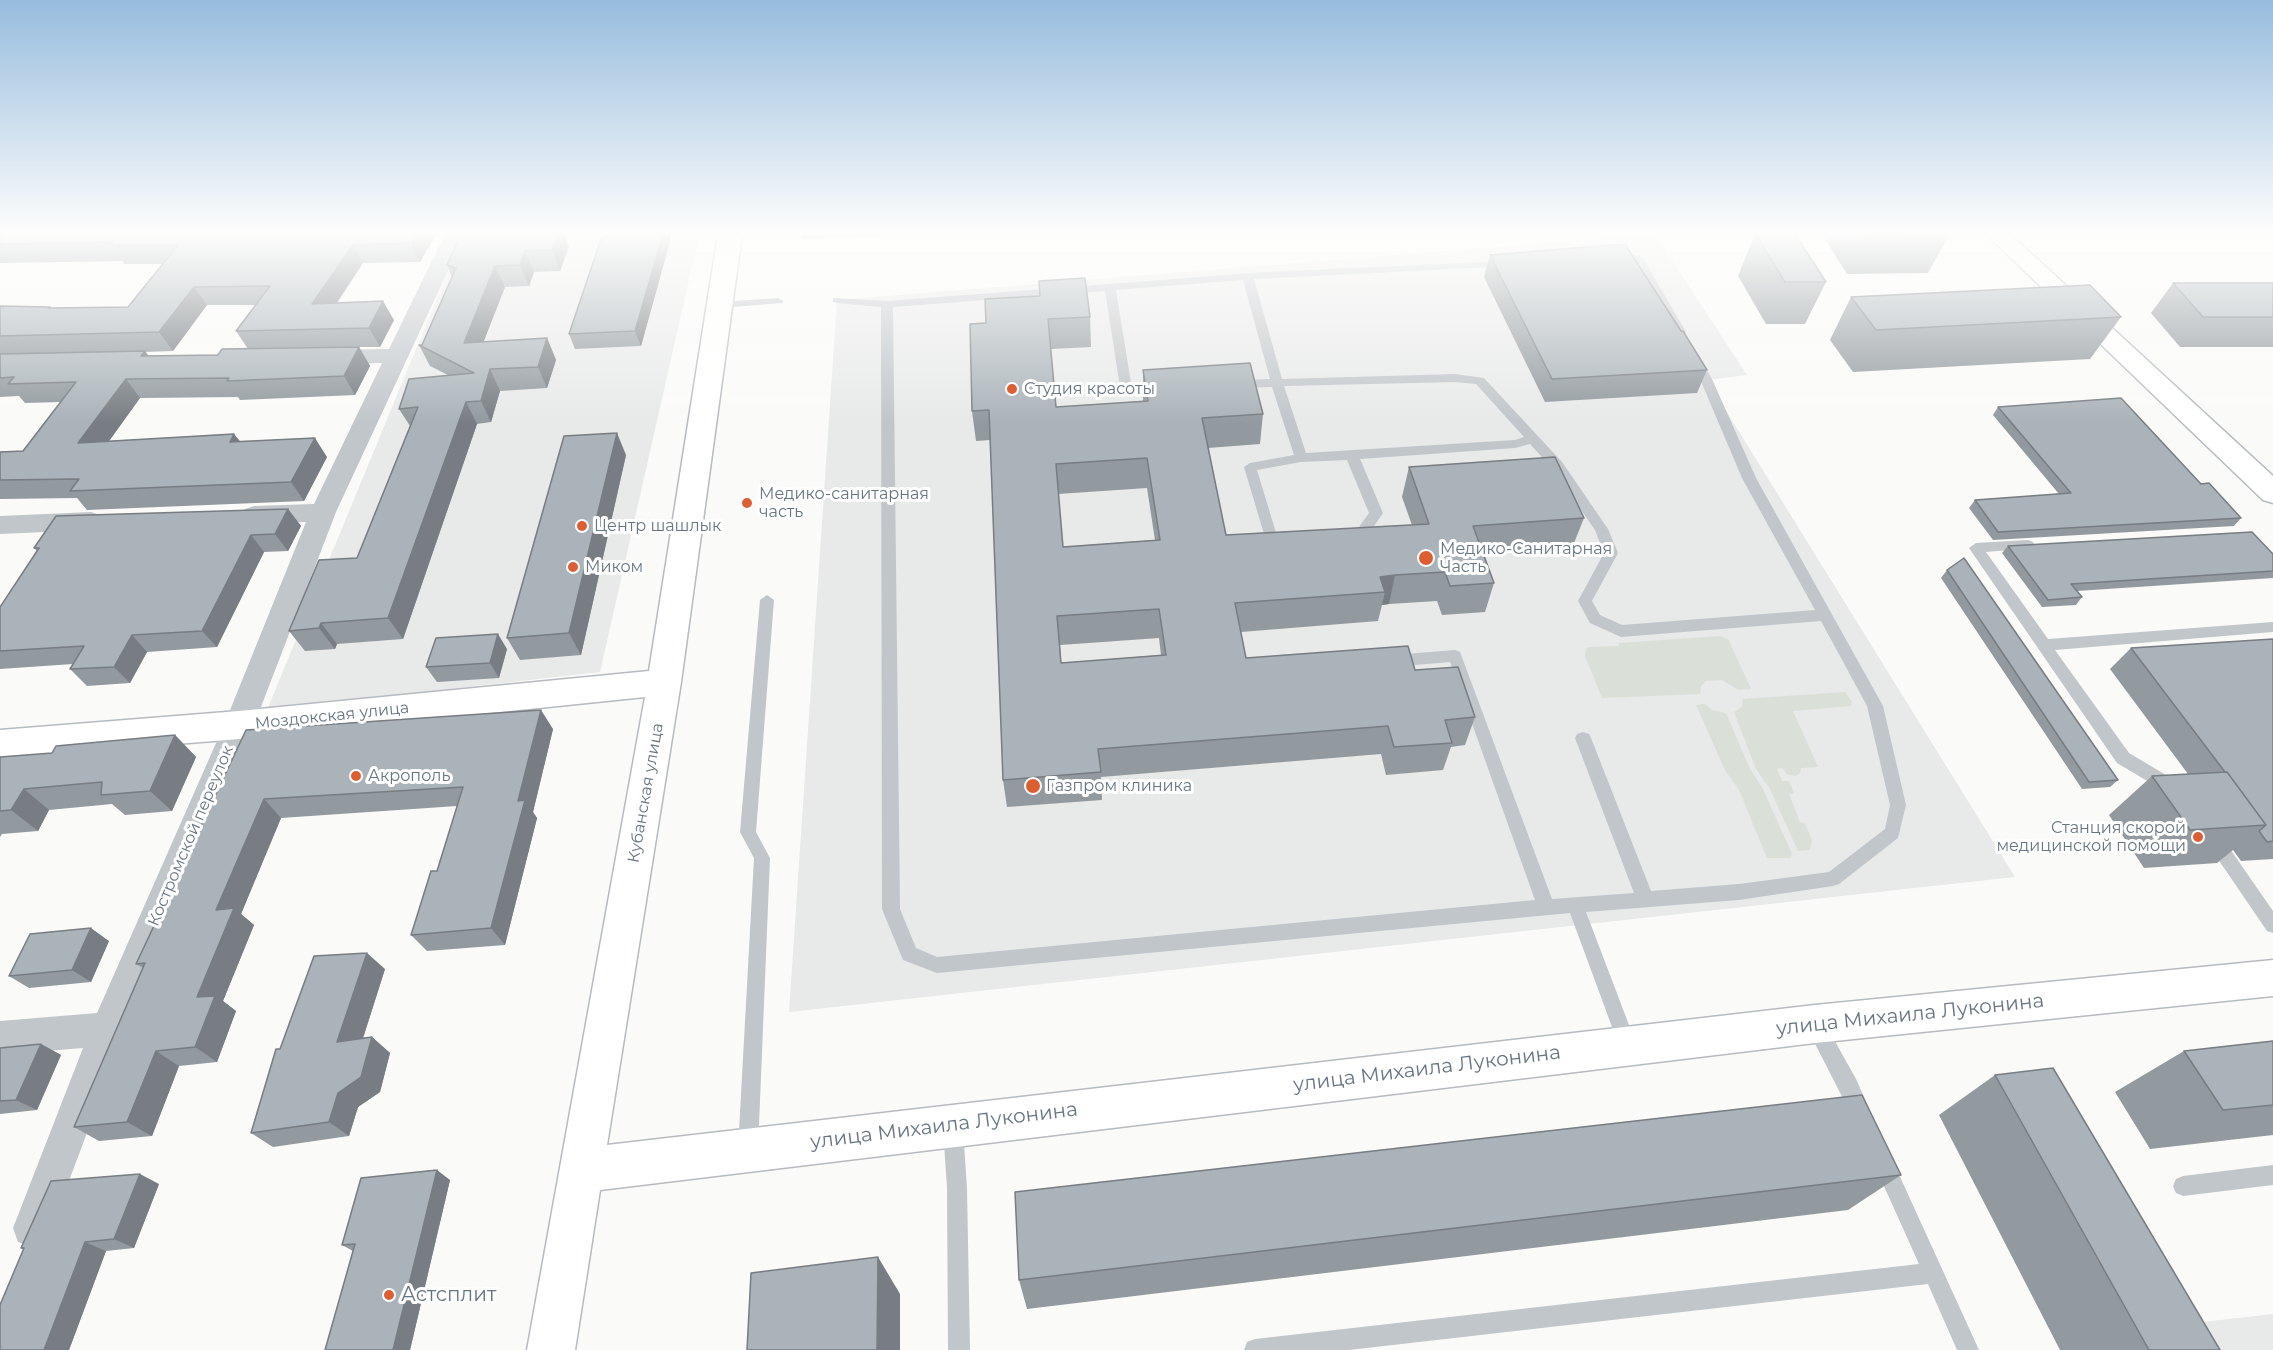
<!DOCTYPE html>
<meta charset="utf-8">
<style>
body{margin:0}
canvas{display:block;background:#fafaf8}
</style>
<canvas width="2273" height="1350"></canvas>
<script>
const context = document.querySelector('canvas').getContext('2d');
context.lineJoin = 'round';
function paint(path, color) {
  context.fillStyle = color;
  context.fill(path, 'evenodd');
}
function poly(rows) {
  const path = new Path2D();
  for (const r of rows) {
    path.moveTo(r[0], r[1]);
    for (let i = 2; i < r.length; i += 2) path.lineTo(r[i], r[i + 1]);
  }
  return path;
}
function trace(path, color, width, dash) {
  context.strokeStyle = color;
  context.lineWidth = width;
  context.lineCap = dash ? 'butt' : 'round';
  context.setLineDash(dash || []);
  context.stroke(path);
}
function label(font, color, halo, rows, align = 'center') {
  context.font = font + ' Montserrat,sans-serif';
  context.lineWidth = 6;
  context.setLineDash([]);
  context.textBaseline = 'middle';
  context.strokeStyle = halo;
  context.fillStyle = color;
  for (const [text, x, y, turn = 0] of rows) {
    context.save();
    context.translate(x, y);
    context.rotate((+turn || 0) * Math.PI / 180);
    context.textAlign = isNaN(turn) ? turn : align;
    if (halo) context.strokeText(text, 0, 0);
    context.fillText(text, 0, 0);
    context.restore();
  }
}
const built = poly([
 [1655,234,1747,375,1707,380,2015,877,789,1012,837,300],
 [461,240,698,240,600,672,267,710],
 [2273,1314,2273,1350,2190,1350,2176,1325]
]);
const green = poly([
 [1720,636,1728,639,1751,689,1739,690,1722,680,1706,681,1701,686,1700,694,1602,698,1585,656,1586,649,1589,647,1619,646,1619,643],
 [1845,692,1852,702,1851,706,1793,711,1818,767,1801,768,1800,773,1795,776,1787,774,1782,768,1777,769,1782,781,1789,781,1794,793,1789,794,1800,822,1805,823,1812,840,1810,850,1798,851,1770,789,1756,769,1734,712,1742,707,1743,699],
 [1705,704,1712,710,1726,713,1750,769,1763,789,1792,854,1790,858,1767,858,1739,790,1725,770,1696,705]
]);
const lane = poly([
 [1638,255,1643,258,1686,332,1684,334,1680,336,1674,332,1634,261,1615,262,1610,259,1615,256,1638,255],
 [1507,261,1513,264,1511,266,1254,279,1282,379,1455,374,1484,378,1562,462,1608,529,1618,553,1592,601,1600,615,1622,625,1815,610,1742,478,1700,379,1688,358,1694,354,1698,355,1712,379,1756,478,1883,706,1906,805,1898,838,1839,884,1833,886,1739,900,1586,912,1637,1046,1635,1052,1628,1055,1621,1052,1619,1046,1570,913,937,973,903,960,882,909,881,307,837,303,833,302,833,298,887,301,1265,272,1507,261],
 [1243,280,1270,379,1235,380,1229,384,1235,388,1272,387,1294,455,1250,463,1244,467,1267,544,1284,545,1291,540,1289,537,1277,536,1257,470,1301,462,1347,460,1369,513,1354,534,1348,536,1346,539,1348,542,1358,544,1363,542,1383,513,1360,459,1515,448,1530,444,1552,468,1595,530,1604,553,1578,601,1590,623,1621,637,1821,621,1867,706,1890,805,1885,829,1829,872,1739,884,1651,891,1591,738,1589,734,1583,732,1577,734,1575,738,1634,893,1552,899,1460,652,1455,650,1392,655,1387,657,1385,661,1387,665,1392,667,1450,662,1535,900,937,957,916,948,900,909,893,307,1105,291,1120,387,1126,391,1163,390,1169,386,1167,383,1131,383,1116,290,1243,280],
 [1455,382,1476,384,1524,437,1515,440,1306,453,1284,386,1455,382],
 [778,298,784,301,782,303,720,308,714,305,720,302,778,298],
 [2028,540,2033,542,2035,545,2033,548,1986,552,2048,639,2273,622,2273,632,2055,650,2129,753,2176,781,2178,786,2176,791,2170,793,2164,791,2117,763,1969,548,1976,543,2028,540],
 [767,595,774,600,756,832,770,858,758,1149,755,1156,748,1159,741,1156,738,1149,754,858,740,832,760,600,767,595],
 [2215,834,2221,836,2273,911,2273,933,2267,931,2209,846,2207,841,2209,836,2215,834],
 [1815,1015,1822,1018,1856,1079,1872,1115,1869,1122,1862,1125,1855,1122,1808,1030,1806,1024,1808,1018,1815,1015],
 [953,1118,960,1121,963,1128,967,1188,970,1350,948,1350,947,1188,943,1128,946,1121,953,1118],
 [1884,1154,1891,1157,1979,1350,1957,1350,1928,1284,1349,1350,1244,1350,1247,1342,1255,1339,1919,1264,1874,1164,1877,1157,1884,1154],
 [2273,1165,2273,1185,2183,1196,2176,1193,2173,1186,2176,1179,2183,1176,2273,1165]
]);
const street = poly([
 [445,234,465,234,336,512,254,725,126,1029,46,1242,32,1247,18,1242,13,1228,83,1048,0,1055,0,1021,97,1013,224,725,306,522,254,524,245,521,241,515,245,509,254,506,314,504,382,363,326,364,318,362,315,357,318,352,326,350,389,349,445,234],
 [91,512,100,515,104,521,100,527,91,530,0,534,0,516,91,512]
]);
const secondary = poly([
 [718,234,742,234,681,682,607,1145,1815,1005,2273,960,2273,996,1815,1043,600,1190,575,1350,527,1350,645,697,239,739,0,758,0,730,239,711,649,671,718,234],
 [1986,234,2010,234,2273,476,2273,503,2263,500,1986,234]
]);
const wall = poly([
 [0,234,436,234,420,262,363,263,337,303,394,320,380,347,359,347,370,366,355,395,240,400,238,397,140,398,109,441,234,434,240,441,327,457,304,501,87,510,77,498,0,499,0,452,23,451,61,402,25,403,19,396,0,397,0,306,50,307,52,308,128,307,163,264,124,264,122,261,0,263],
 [207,305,255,305,236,331,248,349,218,355,148,356,145,352,173,351],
 [461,234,564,234,569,246,560,271,534,272,529,286,505,287,483,342,547,338,556,360,547,388,500,391,491,422,477,424,403,639,337,644,335,649,305,651,289,631,357,558,410,426,399,409,448,375,430,366,419,345,422,345,452,277,447,265],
 [625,234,672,234,641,346,575,349,569,334],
 [801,234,906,234,802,239],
 [1755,234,1826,282,1805,324,1766,324,1738,276],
 [1822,234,1945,234,1948,237,1928,273,1847,274],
 [1490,255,1681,331,1707,370,1697,393,1545,402,1484,277],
 [2173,283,2273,283,2273,347,2180,347,2151,313],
 [1851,297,2121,317,2090,359,1853,372,1830,340],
 [1090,317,1091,347,1051,349,1056,407,1143,401,1143,370,1263,414,1260,444,1208,448,1226,535,1412,525,1402,497,1409,467,1584,518,1572,548,1484,554,1494,583,1485,612,1442,615,1437,601,1389,604,1382,605,1378,621,1241,632,1246,658,1415,670,1475,717,1465,745,1451,747,1443,770,1386,775,1381,754,1101,777,1102,800,1007,807,1003,780,990,440,976,441,972,411,986,323],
 [1147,488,1155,540,1063,547,1058,494],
 [1159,638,1161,655,1061,663,1060,645],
 [1998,407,2201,484,2241,518,2234,526,1993,540,1969,508,1975,500,2059,494,1993,415],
 [626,455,581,655,520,660,507,638],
 [288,509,301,526,288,551,264,552,217,647,147,652,130,683,87,686,70,669,73,664,0,669,0,607,37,551,34,548],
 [2008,546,2273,554,2273,578,2077,591,2082,597,2076,605,2042,607,2002,553],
 [1947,570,2118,780,2110,787,2082,789,1941,578],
 [2273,639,2273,859,2241,861,2233,850,2217,863,2144,868,2109,815,2152,776,2188,774,2110,669,2131,648],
 [507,649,499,678,437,682,426,667],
 [553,729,533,812,537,818,505,945,427,951,411,935,437,871,457,806,281,818,241,914,254,925,223,1001,236,1011,217,1062,179,1066,152,1136,99,1141,74,1127,143,968,136,964,246,730],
 [175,735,196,757,172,811,125,815,112,804,49,810,38,831,2,834,0,837,0,757,52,753],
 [109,941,91,982,29,988,9,976],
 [385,969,363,1038,372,1037,390,1053,380,1092,358,1107,349,1136,273,1147,251,1133,280,1049],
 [2273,1041,2273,1135,2150,1149,2115,1092,2184,1051],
 [41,1044,61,1055,37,1110,0,1114,0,1048],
 [1995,1075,2220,1350,2060,1350,1939,1115],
 [1901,1175,1848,1210,1027,1309,1019,1280],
 [450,1180,410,1350,325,1350,353,1251,342,1245],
 [159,1184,134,1248,106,1251,69,1350,0,1350,23,1249,21,1248]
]);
const shadedWall = poly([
 [417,234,436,234,420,262,411,243],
 [557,234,564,234,569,246,560,271,552,250],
 [663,234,672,234,641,346,635,331],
 [353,245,363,263,323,323,312,304],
 [525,251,534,272,529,286,520,265],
 [495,266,505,287,475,364,464,343],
 [194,287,207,305,173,351,159,332],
 [383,301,394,320,380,347,369,328],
 [547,338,556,360,547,388,538,367],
 [359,347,370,366,355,395,344,376],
 [145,351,159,370,141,356],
 [490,369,500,391,491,422,481,401],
 [126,379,140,398,94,462,78,443],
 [466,402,477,424,403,639,388,618],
 [617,433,626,455,581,655,569,633],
 [234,434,248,453,230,442],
 [315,438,327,457,304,501,291,482],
 [288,509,301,526,288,551,275,534],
 [251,535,264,552,217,647,202,631],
 [1395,575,1389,604,1382,605,1385,592,1380,577],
 [321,623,337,644,335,649,319,628],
 [498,634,507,649,499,678,490,663],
 [132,635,147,652,130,683,114,667],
 [541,710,553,729,533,812,537,818,505,945,491,928,518,801],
 [175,735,196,757,172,811,150,791],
 [24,789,49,810,38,831,11,810],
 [264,799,281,818,241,914,254,925,223,1001,236,1011,217,1062,195,1047,197,997,216,910],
 [91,928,109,941,91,982,72,970],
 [367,953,385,969,357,1057,337,1042],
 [372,1037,390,1053,380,1092,358,1107,349,1136,329,1122,338,1093],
 [41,1044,61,1055,37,1110,16,1100],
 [156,1051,179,1066,152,1136,127,1122],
 [437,1170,450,1180,410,1350,393,1350],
 [140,1174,159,1184,134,1248,114,1239],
 [85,1242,106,1251,69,1350,44,1350],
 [878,1257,900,1294,900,1350,877,1350]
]);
const building = poly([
 [0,234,417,234,411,243,353,245,312,304,383,301,369,328,236,331,270,286,194,287,159,332,0,336,0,306,50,307,49,308,128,307,178,245,111,245,114,242,0,244,0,234],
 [461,234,557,234,552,250,525,251,520,265,495,266,464,343,547,338,538,367,490,369,481,401,466,402,388,618,321,623,319,628,289,631,319,560,357,558,418,407,399,409,409,379,474,373,419,345,422,345,456,268,447,265,461,234],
 [625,234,663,234,635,331,569,334,602,236,624,235,625,234],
 [1755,234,1795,234,1826,282,1785,282,1755,234],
 [1862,234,1945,234,1948,237,1865,238,1862,234],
 [1625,244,1681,331,1683,331,1707,370,1552,379,1490,255,1625,244],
 [1085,278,1090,317,1048,319,1056,407,1148,401,1143,370,1250,363,1263,414,1202,418,1226,535,1429,524,1409,467,1555,457,1584,518,1473,526,1494,583,1450,586,1445,572,1395,575,1380,577,1385,592,1235,603,1246,658,1408,646,1415,670,1458,667,1475,717,1445,720,1452,743,1394,747,1388,726,1098,749,1101,772,1003,780,989,410,972,411,970,324,986,323,985,299,1040,296,1039,281,1085,278],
 [1147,458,1160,540,1063,547,1056,464,1147,458],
 [1159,609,1166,655,1061,663,1057,616,1159,609],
 [2173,283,2273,283,2273,317,2203,317,2173,283],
 [2090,285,2121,317,1876,330,1851,297,2090,285],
 [359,347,344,376,227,381,229,378,126,379,78,443,234,434,230,442,315,438,291,482,70,491,79,479,0,480,0,452,23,451,76,382,8,384,14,377,0,378,0,354,145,351,141,356,218,355,222,349,359,347],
 [2121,398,2201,484,2209,483,2241,518,1998,532,1975,500,2071,493,1998,407,2121,398],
 [617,433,569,633,507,638,564,436,617,433],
 [288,509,275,534,251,535,202,631,132,635,114,667,70,669,84,646,0,651,0,607,39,548,34,548,56,516,288,509],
 [2252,532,2273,554,2273,571,2071,584,2082,597,2048,600,2008,546,2252,532],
 [1964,558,2118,780,2089,782,1947,570,1964,558],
 [498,634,490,663,426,667,436,638,498,634],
 [2273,639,2273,841,2267,842,2259,831,2266,825,2227,772,2225,772,2131,648,2273,639],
 [541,710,518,801,525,800,491,928,411,935,431,871,437,871,463,787,264,799,216,910,234,908,197,997,215,996,195,1047,156,1051,127,1122,74,1127,145,963,136,964,246,730,541,710],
 [175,735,150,791,101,795,102,782,24,789,11,810,0,811,0,757,52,753,56,746,175,735],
 [2227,772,2266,825,2190,830,2152,776,2227,772],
 [91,928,72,970,9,976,30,934,91,928],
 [367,953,337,1042,372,1037,361,1077,338,1093,329,1122,251,1133,276,1049,280,1049,314,956,367,953],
 [2273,1041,2273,1105,2223,1110,2184,1051,2273,1041],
 [41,1044,16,1100,0,1101,0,1048,41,1044],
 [2053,1068,2220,1350,2149,1350,1995,1075,2053,1068],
 [1862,1095,1901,1175,1019,1280,1015,1192,1862,1095],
 [437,1170,393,1350,325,1350,355,1244,342,1245,361,1178,437,1170],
 [140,1174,114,1239,85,1242,44,1350,0,1350,0,1305,24,1248,21,1248,51,1181,140,1174],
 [878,1257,877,1350,747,1350,751,1273,878,1257]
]);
const markers = [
 [1012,389,6,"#de5e34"],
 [747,503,6,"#de5e34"],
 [582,526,6,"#de5e34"],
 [1426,558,8,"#de5e34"],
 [573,567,6,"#de5e34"],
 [356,776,6,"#de5e34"],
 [1033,786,8,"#de5e34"],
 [2198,837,6,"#de5e34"],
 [389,1295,6,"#de5e34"]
];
const poiNames = [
 ["Студия красоты",1024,389],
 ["Медико-санитарная",759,494],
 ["часть",759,512],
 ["Центр шашлык",594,526],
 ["Медико-Санитарная",1440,549],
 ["Часть",1440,567],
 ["Миком",585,567],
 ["Акрополь",368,776],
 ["Газпром клиника",1046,786],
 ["Станция скорой",2186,828,"right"],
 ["медицинской помощи",2186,846,"right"]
];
const streetNames = [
 ["Моздокская улица",332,716,-6],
 ["Кубанская улица",646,793,-80],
 ["Костромской переулок",191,836,-67]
];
const nearStreetnames = [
 ["улица Михаила Луконина",1910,1015,-6],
 ["улица Михаила Луконина",1427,1069,-7],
 ["улица Михаила Луконина",944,1126,-7]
];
const nearPoinames = [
 ["Астсплит",401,1295]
];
paint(built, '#e8e9e9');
paint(green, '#dadfd7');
trace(secondary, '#b6bbc0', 3);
paint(lane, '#c1c6ca');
paint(street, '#c1c6ca');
paint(secondary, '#fff');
paint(wall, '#929a9f');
paint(shadedWall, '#777d82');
paint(building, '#aab3b9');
trace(building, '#777d82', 1.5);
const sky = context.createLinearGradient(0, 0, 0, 423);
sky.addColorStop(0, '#97bcdd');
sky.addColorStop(0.55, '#fdfdfc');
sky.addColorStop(1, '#fdfdfc00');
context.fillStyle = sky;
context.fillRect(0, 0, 2273, 423);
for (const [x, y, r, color] of markers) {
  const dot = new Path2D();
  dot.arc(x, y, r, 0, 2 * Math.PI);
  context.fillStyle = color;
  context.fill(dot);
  trace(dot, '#fff', 2);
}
label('16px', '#667582', '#fff', poiNames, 'left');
label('16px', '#667582', '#fff', streetNames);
label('20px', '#667582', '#fff', nearStreetnames);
label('20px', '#667582', '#fff', nearPoinames, 'left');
</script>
